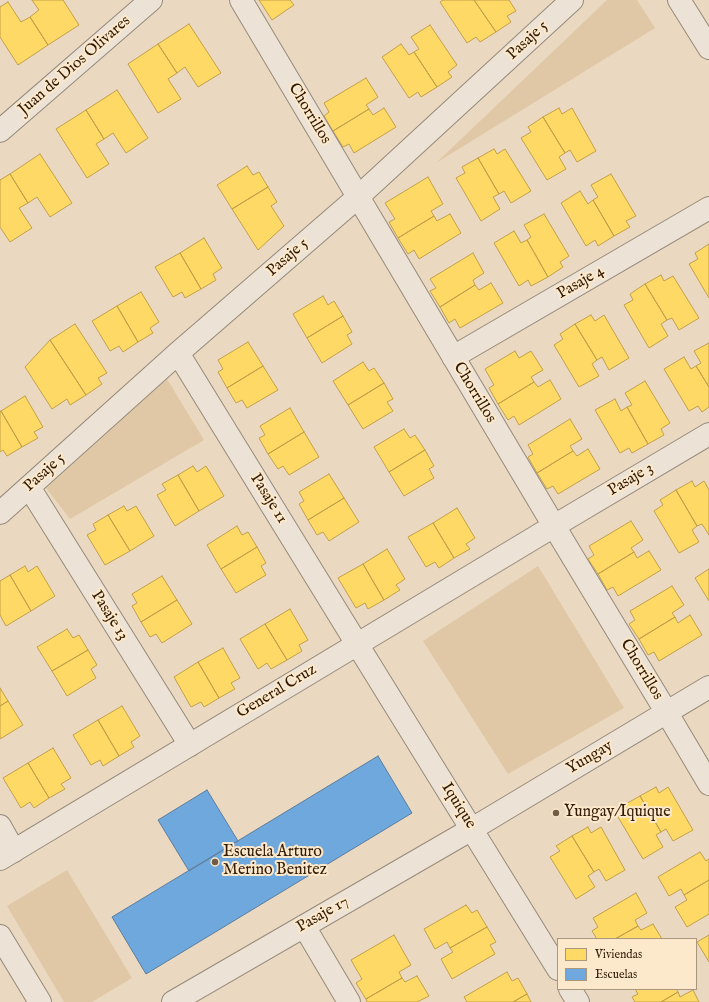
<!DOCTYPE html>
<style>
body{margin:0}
#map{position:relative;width:709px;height:1002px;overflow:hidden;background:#ead8c0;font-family:"IM FELL English",serif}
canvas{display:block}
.legend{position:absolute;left:557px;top:938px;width:140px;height:52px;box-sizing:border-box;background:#fce8ca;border:1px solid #aa967c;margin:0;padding:5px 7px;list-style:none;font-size:12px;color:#301a06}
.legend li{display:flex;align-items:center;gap:8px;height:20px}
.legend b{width:20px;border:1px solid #aa967c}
</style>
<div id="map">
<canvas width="709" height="1002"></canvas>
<ul class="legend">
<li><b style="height:11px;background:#ffd966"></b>Viviendas</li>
<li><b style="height:11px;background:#6fa8dc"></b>Escuelas</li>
</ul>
</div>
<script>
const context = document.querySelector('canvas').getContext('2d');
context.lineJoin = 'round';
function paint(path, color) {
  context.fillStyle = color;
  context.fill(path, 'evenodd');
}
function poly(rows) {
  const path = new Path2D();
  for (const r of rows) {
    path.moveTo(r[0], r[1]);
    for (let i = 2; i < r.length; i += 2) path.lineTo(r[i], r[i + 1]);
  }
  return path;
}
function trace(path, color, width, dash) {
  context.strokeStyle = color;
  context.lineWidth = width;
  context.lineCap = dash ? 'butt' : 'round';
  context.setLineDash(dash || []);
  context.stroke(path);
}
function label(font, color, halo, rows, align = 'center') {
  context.font = font + ' "IM FELL English",serif';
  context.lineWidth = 4;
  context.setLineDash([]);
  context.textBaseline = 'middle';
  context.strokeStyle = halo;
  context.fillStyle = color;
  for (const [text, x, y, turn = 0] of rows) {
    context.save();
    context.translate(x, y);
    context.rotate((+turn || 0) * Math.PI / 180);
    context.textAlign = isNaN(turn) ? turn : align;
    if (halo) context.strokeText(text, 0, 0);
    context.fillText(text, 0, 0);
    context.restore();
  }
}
const green = poly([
 [607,0,637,0,655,28,436,163],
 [167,379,204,440,70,519,46,488],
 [538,566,624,708,508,774,423,641],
 [67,870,132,978,92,1002,64,1002,7,906]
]);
const homes = poly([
 [32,0,63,0,79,25,48,45,30,17,39,10,32,0],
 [259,0,290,0,294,5,272,20,259,0],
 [443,0,474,0,496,32,480,42,476,37,467,43,440,2,443,0],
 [474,0,509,0,516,11,507,16,511,22,496,32,474,0],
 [8,2,21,22,30,17,48,45,18,65,0,37,0,7,8,2],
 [189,24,221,73,198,87,185,67,177,73,158,44,189,24],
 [430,25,457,65,448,72,452,77,437,87,414,52,419,49,411,37,430,25],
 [158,44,177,73,168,79,181,99,158,113,128,64,158,44],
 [401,44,409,55,414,52,437,87,421,97,418,92,409,98,382,57,401,44],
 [366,78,378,97,366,105,369,109,333,131,324,116,329,112,324,103,366,78],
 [117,90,148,138,126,153,113,133,104,139,86,110,117,90],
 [384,108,396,127,354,153,349,144,343,147,333,131,369,109,373,115,384,108],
 [559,108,562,114,572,108,596,151,577,162,570,150,565,153,543,117,559,108],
 [86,110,104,139,96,144,109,164,87,178,56,129,86,110],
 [543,117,565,153,559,157,566,169,547,180,521,138,531,132,528,127,543,117],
 [494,149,497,154,505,149,531,191,511,203,504,191,499,194,478,158,494,149],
 [40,154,72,203,50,217,37,197,28,203,10,174,40,154],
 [478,158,499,194,493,197,500,209,481,221,456,178,465,173,462,167,478,158],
 [247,166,253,175,259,172,268,187,232,209,217,185,247,166],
 [10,174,28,203,19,208,32,228,10,242,0,227,0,180,10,174],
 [611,174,636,216,626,221,630,227,614,236,593,200,598,197,591,185,611,174],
 [428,177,443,204,431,211,434,216,398,238,389,222,395,219,385,203,428,177],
 [268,187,277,202,271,206,284,226,258,250,232,209,268,187],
 [580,191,588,204,593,200,614,236,598,246,595,240,586,246,561,203,580,191],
 [450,214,461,233,419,259,414,250,408,254,398,238,434,216,437,221,450,214],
 [544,214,569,256,560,262,563,267,548,277,527,240,531,237,524,225,544,214],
 [514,231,521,243,527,240,548,277,531,286,528,280,519,286,494,243,514,231],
 [204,238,222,268,213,274,216,280,201,289,180,253,204,238],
 [709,244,709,298,689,264,698,259,695,253,709,244],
 [180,253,201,289,185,298,182,292,173,297,155,267,180,253],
 [473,253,484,273,473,280,475,285,440,307,430,291,436,288,430,279,473,253],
 [661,275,664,281,673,276,699,318,679,330,672,318,667,320,645,284,661,275],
 [491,283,503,303,460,328,455,319,449,323,440,307,475,285,479,290,491,283],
 [645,284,667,320,661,324,668,336,649,348,624,305,633,300,630,294,645,284],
 [141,292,159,322,150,328,153,333,138,342,117,306,141,292],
 [323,296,328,305,334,301,343,316,307,338,293,314,323,296],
 [117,306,138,342,123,352,119,346,110,351,92,321,117,306],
 [591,315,595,321,604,315,629,358,609,370,602,357,597,360,575,324,591,315],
 [343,316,352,332,347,335,352,344,322,363,307,338,343,316],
 [75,324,107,373,98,378,102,384,86,395,50,340,75,324],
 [575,324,597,360,592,364,599,376,579,387,554,345,563,339,560,334,575,324],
 [50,340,86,395,70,405,67,399,52,409,25,367,50,340],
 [248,342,263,366,227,388,218,372,223,369,218,360,248,342],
 [709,343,709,387,696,366,701,363,694,351,709,343],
 [515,351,519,358,531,351,543,370,531,377,534,382,498,404,489,388,494,385,485,369,515,351],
 [684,357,691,369,696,366,709,387,709,407,702,412,698,406,689,411,664,369,684,357],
 [363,362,369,371,374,368,384,383,348,405,333,381,363,362],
 [263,366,278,390,247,408,242,400,236,403,227,388,263,366],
 [550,380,561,399,519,425,514,416,508,420,498,404,534,382,538,387,550,380],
 [645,381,670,423,661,429,664,435,648,444,627,407,632,405,625,393,645,381],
 [384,383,393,399,387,402,393,411,363,429,348,405,384,383],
 [25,396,43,427,34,432,38,438,22,447,1,411,25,396],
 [615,399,621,411,627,407,648,444,632,453,629,448,620,453,595,410,615,399],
 [290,408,304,432,268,454,259,438,265,435,260,426,290,408],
 [1,411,22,447,7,456,3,450,0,452,0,412,1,411],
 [570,419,582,439,570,446,573,451,537,473,528,457,533,454,528,445,570,419],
 [404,429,410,438,415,435,425,450,389,472,374,447,404,429],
 [304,432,319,457,289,475,283,466,278,469,268,454,304,432],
 [588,449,600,469,558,494,553,486,547,489,537,473,573,451,577,456,588,449],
 [425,450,434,466,429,469,434,478,404,496,389,472,425,450],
 [193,466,197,472,206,466,224,496,199,511,178,475,193,466],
 [329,474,344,498,308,520,299,504,304,501,299,492,329,474],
 [178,475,199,511,175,526,157,495,166,490,162,484,178,475],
 [692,481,695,487,704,481,709,490,709,535,702,524,697,526,676,490,692,481],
 [676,490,697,526,692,530,699,542,679,553,654,511,663,505,660,500,676,490],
 [344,498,359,522,329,541,323,532,317,535,308,520,344,498],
 [124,506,127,511,136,506,154,536,130,551,108,515,124,506],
 [457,508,475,538,466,544,470,549,454,558,433,523,457,508],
 [108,515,130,551,105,565,87,535,96,530,93,524,108,515],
 [631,521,643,540,631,548,634,552,598,574,588,559,594,555,589,546,631,521],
 [433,523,454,558,439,568,435,562,426,567,408,537,433,523],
 [237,526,242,535,248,532,257,547,221,569,207,545,237,526],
 [257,547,266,563,261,566,266,575,236,593,221,569,257,547],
 [387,549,405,579,396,585,400,590,384,600,363,564,387,549],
 [649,551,661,570,618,596,613,587,607,590,598,574,634,552,637,558,649,551],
 [363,564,384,600,368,609,365,603,356,608,338,578,363,564],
 [25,566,28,572,37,566,55,596,31,611,10,575,25,566],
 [709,569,709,601,695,578,709,569],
 [10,575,31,611,6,626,0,615,0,581,10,575],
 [162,576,177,600,141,622,132,606,137,603,132,594,162,576],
 [672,586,684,605,672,613,675,617,639,639,629,624,635,620,630,611,672,586],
 [177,600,192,624,162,643,156,634,150,637,141,622,177,600],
 [290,609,308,640,299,645,302,651,287,660,265,624,290,609],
 [690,615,702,635,659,661,654,652,648,655,639,639,675,617,678,623,690,615],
 [265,624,287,660,271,669,267,663,258,669,240,639,265,624],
 [67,629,73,638,79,635,88,650,52,671,37,647,67,629],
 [223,648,240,678,231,683,235,689,219,698,198,662,223,648],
 [88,650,97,665,91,669,96,678,67,696,52,671,88,650],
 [198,662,219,698,204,707,201,702,191,707,174,677,198,662],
 [0,688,8,701,0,706,0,688],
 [8,701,23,725,0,739,0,706,8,701],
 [122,706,140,736,131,742,134,747,119,756,98,720,122,706],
 [98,720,119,756,103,766,100,760,91,765,73,735,98,720],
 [53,748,71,778,61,784,65,789,49,798,28,763,53,748],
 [28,763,49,798,34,808,30,802,21,808,3,778,28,763],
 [656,787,659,793,668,787,693,830,673,841,666,829,661,832,640,796,656,787],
 [640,796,661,832,656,835,663,847,643,859,618,817,627,811,624,805,640,796],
 [588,827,591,833,601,827,625,870,606,881,599,869,594,872,572,836,588,827],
 [572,836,594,872,588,876,595,887,576,899,550,857,560,851,556,846,572,836],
 [700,852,706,861,709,859,709,880,684,895,681,889,669,896,658,877,700,852],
 [709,880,709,914,687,927,675,907,687,900,684,895,709,880],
 [636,893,647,913,635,920,638,926,615,939,597,939,592,931,598,927,593,918,636,893],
 [466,905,472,913,477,910,487,927,450,948,447,942,435,949,424,929,466,905],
 [653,924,662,939,615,939,638,926,641,930,653,924],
 [487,927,496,942,490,945,495,954,452,979,441,959,453,952,450,948,487,927],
 [394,935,411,965,399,972,402,978,366,999,356,983,362,979,351,960,394,935],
 [709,935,709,962,697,942,709,935],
 [507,972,512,981,518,978,527,994,513,1002,467,1002,464,997,507,972],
 [417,976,429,996,417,1002,367,1002,366,999,402,978,405,982,417,976],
 [635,989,676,989,678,992,661,1002,635,1002,632,997,638,994,635,989],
 [693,990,699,1002,661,1002,678,992,680,997,693,990],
 [527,994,531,1002,513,1002,527,994]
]);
const schools = poly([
 [378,756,412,813,146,974,112,917,378,756],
 [207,790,238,841,189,871,158,820,207,790]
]);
const minor = poly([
 [241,0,554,526,709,434],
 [679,0,709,48],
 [0,131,151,0],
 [178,353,357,644],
 [453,357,709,208],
 [29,487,190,745],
 [0,513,178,353,358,197,572,0],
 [667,713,709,784],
 [0,826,14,851],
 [304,926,349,1002],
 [0,936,40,1002],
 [173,1002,472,829]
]);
const tertiary = poly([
 [357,644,558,969],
 [472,829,709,687],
 [0,859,554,526,667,713],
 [570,989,578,1002]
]);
const markers = [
 [556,813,4,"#715c47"],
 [215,862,4,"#715c47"]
];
const streetNames = [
 ["Pasaje 5",528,41,-43],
 ["Juan de Dios Olivares",75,66,-41],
 ["Chorrillos",309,114,59],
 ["Pasaje 5",288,258,-41],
 ["Pasaje 4",581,283,-30],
 ["Chorrillos",474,393,59],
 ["Pasaje 5",45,473,-42],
 ["Pasaje 3",631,480,-31],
 ["Pasaje 11",268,499,58],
 ["Pasaje 13",109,616,58],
 ["Chorrillos",641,670,59],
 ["General Cruz",277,692,-31],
 ["Yungay",590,758,-31],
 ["Iquique",458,806,58],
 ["Pasaje 17",323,915,-30]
];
const poiNames = [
 ["Yungay/Iquique",564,813],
 ["Escuela Arturo",223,853],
 ["Merino Benitez",223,871]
];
paint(green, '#e0c8a6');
paint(homes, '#ffd966');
trace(homes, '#c1a049', 1);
paint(schools, '#6fa8dc');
trace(schools, '#5c7d9c', 1);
trace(minor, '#968a7a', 24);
trace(tertiary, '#968a7a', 24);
trace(minor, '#ece3d6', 22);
trace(tertiary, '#ece3d6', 22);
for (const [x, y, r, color] of markers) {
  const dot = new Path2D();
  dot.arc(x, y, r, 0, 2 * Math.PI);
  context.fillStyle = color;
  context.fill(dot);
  trace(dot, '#fce8ca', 1.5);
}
label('16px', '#301a06', '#fce8ca', streetNames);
label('16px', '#301a06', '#fce8ca', poiNames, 'left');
</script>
